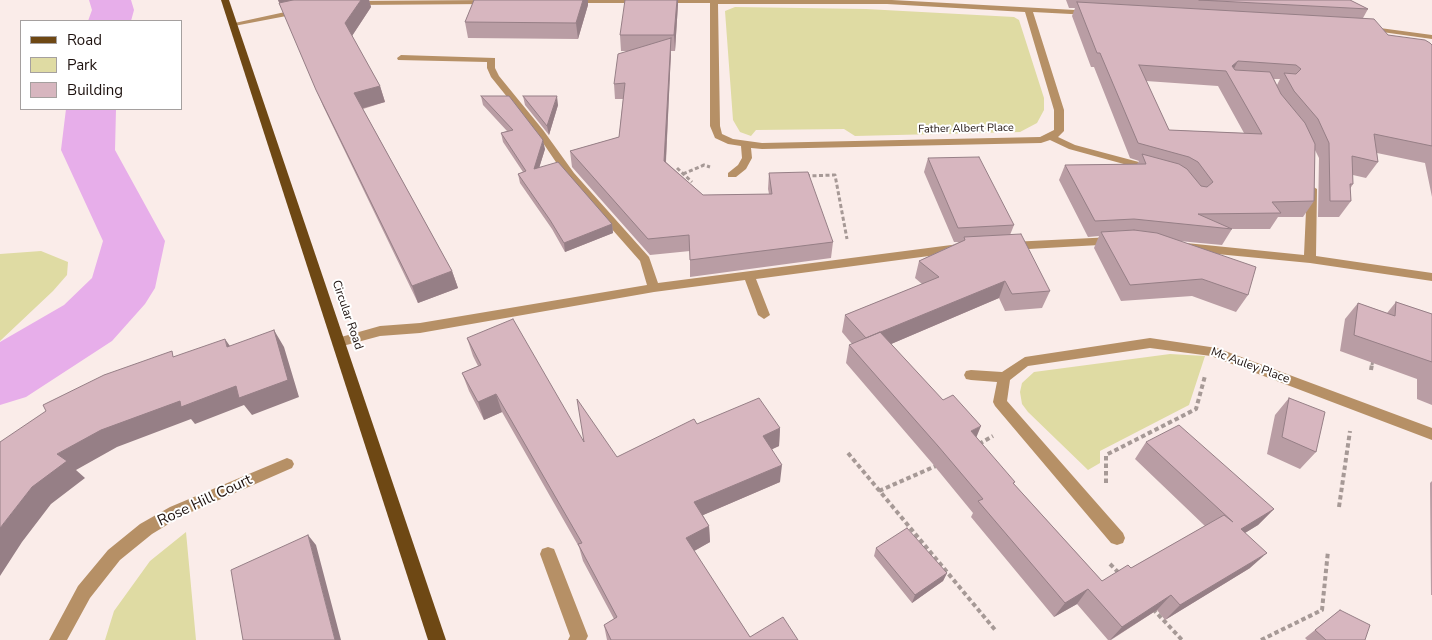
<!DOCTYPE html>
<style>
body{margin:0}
#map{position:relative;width:1432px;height:640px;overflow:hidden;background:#faece9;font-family:"Nunito Sans",sans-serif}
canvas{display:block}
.legend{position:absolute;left:20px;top:20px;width:162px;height:90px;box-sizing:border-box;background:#fff;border:1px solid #a5a09f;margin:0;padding:6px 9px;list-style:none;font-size:15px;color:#1d110e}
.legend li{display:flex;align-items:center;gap:10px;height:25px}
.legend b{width:25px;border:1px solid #a5a09f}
</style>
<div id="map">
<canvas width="1432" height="640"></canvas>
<ul class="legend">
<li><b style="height:6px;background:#6e4814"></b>Road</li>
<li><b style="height:14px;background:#dfdba3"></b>Park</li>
<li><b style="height:14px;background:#d7b6bf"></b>Building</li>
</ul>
</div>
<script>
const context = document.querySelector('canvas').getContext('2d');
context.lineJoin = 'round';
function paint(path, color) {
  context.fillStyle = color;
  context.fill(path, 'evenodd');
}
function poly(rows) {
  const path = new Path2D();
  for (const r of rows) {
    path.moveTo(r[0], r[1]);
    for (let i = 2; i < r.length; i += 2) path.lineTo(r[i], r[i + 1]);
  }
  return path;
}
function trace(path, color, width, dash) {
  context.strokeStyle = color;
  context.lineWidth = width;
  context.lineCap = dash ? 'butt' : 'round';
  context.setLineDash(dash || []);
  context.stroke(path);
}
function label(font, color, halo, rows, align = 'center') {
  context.font = font + ' "Nunito Sans",sans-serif';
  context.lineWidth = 4;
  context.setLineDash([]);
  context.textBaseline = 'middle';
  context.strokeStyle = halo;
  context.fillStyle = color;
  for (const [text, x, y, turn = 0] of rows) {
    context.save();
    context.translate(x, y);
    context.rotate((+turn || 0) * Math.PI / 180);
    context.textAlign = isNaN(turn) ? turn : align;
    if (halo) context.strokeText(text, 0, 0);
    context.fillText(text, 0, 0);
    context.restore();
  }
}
const green = poly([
 [735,7,866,9,1014,17,1019,20,1044,98,1044,110,1037,123,1020,132,855,136,844,129,756,130,751,136,740,132,733,120,725,11],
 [41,251,68,262,67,275,53,291,0,341,0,254],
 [1170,354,1205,356,1189,405,1100,451,1100,463,1088,470,1028,412,1022,404,1020,392,1022,383,1034,372],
 [186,532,196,640,105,640,114,611,150,561]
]);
const river = poly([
 [89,0,131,0,134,10,131,21,88,21,92,10,89,0],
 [66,109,116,109,115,150,165,241,155,288,145,304,112,341,26,397,0,405,0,342,64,305,92,278,103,241,61,150,66,109]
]);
const pathFar1 = poly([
 [677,168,692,182],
 [683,174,704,165,710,167],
 [806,176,835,175,847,239],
 [1372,365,1373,360]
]);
const path = poly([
 [1371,370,1372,364],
 [979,444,993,436],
 [848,453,996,631],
 [1106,483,1106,455,1196,409,1205,376],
 [879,491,938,465],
 [1339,507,1350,431],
 [1110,564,1120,574],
 [1153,609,1182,640],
 [1261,640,1322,610,1328,551]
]);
const minor = poly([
 [489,0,492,2,488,4,353,5,349,3,353,1,489,0],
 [568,0,644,0,645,1,641,3,571,3,568,0],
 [658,0,892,0,1093,11,1094,13,1090,15,1033,12,1064,110,1064,131,1058,137,1075,145,1150,165,1151,167,1146,170,1142,169,1069,149,1050,140,1041,143,762,149,751,148,752,158,746,169,736,177,728,177,728,173,738,165,742,158,741,146,728,144,715,138,710,126,710,3,661,3,658,0],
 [718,4,887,4,1025,12,1054,110,1054,130,1040,137,762,143,733,139,722,134,720,126,718,4],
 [299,9,303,11,302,13,234,26,230,24,299,9],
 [1365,26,1432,35,1432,39,1368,30,1364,28,1365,26],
 [401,55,495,58,495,68,499,76,543,130,574,173,649,257,658,283,959,244,965,248,959,252,756,279,770,315,764,319,758,315,745,280,654,292,420,333,380,336,339,347,334,345,333,342,334,339,380,326,420,323,647,285,640,261,566,177,537,134,491,77,487,68,487,62,398,60,397,58,401,55],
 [1312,186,1317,189,1316,256,1432,273,1432,281,1310,263,1186,251,1180,247,1186,243,1304,255,1307,189,1312,186],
 [1113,237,1117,238,1119,241,1117,244,1011,250,1005,246,1011,242,1113,237],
 [1150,338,1217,348,1432,428,1432,440,1211,356,1150,348,1028,366,1010,380,1007,401,1123,533,1125,538,1123,543,1117,545,1111,543,995,406,993,402,997,382,971,380,966,379,964,375,966,371,971,370,1002,372,1025,357,1150,338],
 [287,458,292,460,294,464,292,468,180,517,152,534,120,560,90,598,67,640,49,640,78,586,108,550,140,524,170,507,287,458],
 [548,547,554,549,556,554,588,636,586,640,568,640,570,636,540,554,542,549,548,547]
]);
const major = poly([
 [221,0,229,0,446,640,428,640,221,0]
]);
const wall = poly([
 [278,0,369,0,371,7,352,36,380,86,385,102,363,109,452,271,458,288,418,303,323,106],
 [474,0,588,0,588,5,578,39,468,38,465,22],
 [1066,0,1350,0,1368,9,1363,18,1388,35,1432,45,1432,197,1425,163,1377,153,1378,162,1366,178,1353,175,1353,184,1350,189,1351,201,1339,217,1318,217,1319,158,1315,150,1314,201,1303,217,1278,217,1270,229,1232,229,1222,245,1179,241,1248,295,1236,312,1192,296,1121,301,1094,248,1099,236,1088,237,1059,180,1065,165,1137,164,1139,161,1130,158,1094,67,1091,67,1072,16,1075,8,1069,8],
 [1274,79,1280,79,1277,85],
 [1146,81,1218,86,1244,133,1169,130],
 [678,4,675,51,671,51,666,162,703,195,769,194,768,189,769,173,833,242,831,258,690,277,690,251,650,255,572,167,570,151,619,137,623,99,615,99,614,84,627,51,621,51,620,35],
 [481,96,545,149,539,168,612,224,613,233,565,252,552,229,520,183,518,174,523,172,503,142,501,133,507,131,483,105],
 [523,96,558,105,549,135,525,105],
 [928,158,1014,225,1010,235,1050,291,1042,308,1005,311,999,298,891,344,977,438,1014,484,1102,581,1131,568,1205,526,1135,459,1146,442,1274,509,1258,525,1245,533,1250,568,1165,620,1157,610,1111,640,1108,640,1077,604,1054,617,971,517,973,513,932,463,846,363,849,345,852,344,842,332,845,315,922,284,915,278,919,261,959,242,954,242,924,172],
 [1396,302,1432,314,1432,405,1417,399,1417,379,1340,351,1345,319,1358,303,1387,313],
 [467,338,584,442,617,457,697,424,780,428,779,446,772,449,780,482,703,515,709,526,710,542,694,551,750,637,798,640,607,640,604,625,614,619,583,561,579,547,502,412,484,420,469,391,462,373,478,366,473,356],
 [1289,398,1316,452,1300,469,1267,454,1275,415],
 [1432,481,1432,595,1431,595,1430,483],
 [876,548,947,573,943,581,912,603,874,556],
 [1340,610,1365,640,1307,640,1305,638]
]);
const shadedWall = poly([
 [278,0,318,0,283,11],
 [361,0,369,0,371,7,350,39,345,23],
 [583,0,588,0,588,5,578,39,576,23],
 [677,0,678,0,678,4,675,51,674,35],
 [671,38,671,52,665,177,664,161],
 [1238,61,1230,76,1232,66],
 [380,86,385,102,360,109,354,93],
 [557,96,558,105,549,135,547,126],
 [543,140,545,149,536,178,534,169],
 [612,224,613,233,565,252,564,243],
 [452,271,458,288,418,303,412,286],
 [1005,281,999,298,863,356,866,338],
 [274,330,284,347,299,397,252,415,244,405,195,424,191,419,117,447,76,470,85,478,51,504,22,542,0,576,0,528,57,454],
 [225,339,237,356,227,347],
 [496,394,502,412,484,420,478,402],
 [981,426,974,443,971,431],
 [780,428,779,446,762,454,763,436],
 [782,465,780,482,694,519,694,502],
 [1274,509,1258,525,1225,545,1241,529],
 [709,526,710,542,687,555,686,538],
 [308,535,316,545,341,640,335,640],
 [1267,553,1250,568,1165,620,1180,605],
 [947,573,943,581,912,603,915,595],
 [1088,589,1077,604,1054,617,1065,603],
 [1171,595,1157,610,1110,640,1122,627]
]);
const building = poly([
 [293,0,361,0,345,23,380,86,354,93,452,271,412,286,316,90,279,3,293,0],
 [474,0,583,0,576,23,465,22,474,0],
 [625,0,677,0,674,35,620,35,625,0],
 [1199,0,1350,0,1368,9,1199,0],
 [1077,2,1374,19,1388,35,1425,40,1430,43,1432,45,1432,146,1374,134,1378,162,1352,156,1353,184,1350,184,1351,201,1330,201,1329,143,1318,119,1294,91,1284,73,1296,74,1301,69,1296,65,1238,61,1232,66,1235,70,1270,72,1281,94,1305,123,1315,144,1314,201,1272,202,1281,213,1198,214,1232,229,1134,219,1095,221,1065,165,1146,164,1142,154,1179,164,1187,169,1201,186,1207,187,1213,182,1198,162,1189,157,1138,143,1100,53,1097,53,1077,2],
 [1139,65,1226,71,1262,134,1169,130,1139,65],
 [671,38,664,161,703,195,772,194,769,173,808,172,833,242,690,260,689,235,648,239,570,151,619,137,625,83,614,84,618,54,671,38],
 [481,96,509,96,543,140,534,169,558,162,612,224,564,243,550,220,518,174,526,171,501,133,513,130,481,96],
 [523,96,557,96,547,126,523,96],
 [979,157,1014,225,958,228,928,158,979,157],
 [1134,230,1157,233,1256,267,1248,295,1202,279,1130,285,1101,232,1134,230],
 [1021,234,1050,291,1012,294,1005,281,866,338,845,315,939,277,919,261,965,240,964,237,1021,234],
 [1396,302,1432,314,1432,362,1354,335,1358,303,1395,316,1396,302],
 [513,319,584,442,577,399,617,457,694,419,697,424,759,398,780,428,763,436,782,465,694,502,709,526,686,538,750,637,783,617,798,640,611,640,604,625,617,617,578,544,582,543,496,394,478,402,462,373,481,365,467,338,513,319],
 [274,330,288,380,239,398,236,386,181,407,180,401,101,430,57,454,67,461,32,487,0,528,0,442,46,411,43,405,104,375,172,351,173,357,225,339,227,347,274,330],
 [880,332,943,400,953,395,981,426,971,431,1015,482,1013,483,1102,581,1128,565,1131,568,1224,515,1233,522,1146,442,1179,425,1274,509,1241,529,1267,553,1180,605,1171,595,1122,627,1088,589,1065,603,978,501,983,499,938,446,849,345,880,332],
 [1289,398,1325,412,1316,452,1282,437,1289,398],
 [907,528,947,573,915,595,876,548,907,528],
 [308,535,335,640,243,640,231,570,308,535],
 [1340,610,1370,625,1365,640,1326,640,1315,630,1340,610]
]);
const farStreetnames = [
 ["Father Albert Place",966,129,-1]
];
const streetNames = [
 ["Circular Road",347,315,71],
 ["Mc Auley Place",1250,366,20]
];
const nearStreetnames = [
 ["Rose Hill Court",205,501,-25]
];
paint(green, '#dfdba3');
paint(river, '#e7aeea');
trace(pathFar1, '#a69996', 3, [4, 2.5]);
trace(path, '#a69996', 4, [4.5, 3]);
paint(minor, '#b69066');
paint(major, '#6e4814');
paint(wall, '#b99da4');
paint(shadedWall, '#967f86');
paint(building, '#d7b6bf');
trace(building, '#967f86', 1);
label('11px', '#1d110e', '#fff', farStreetnames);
label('12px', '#1d110e', '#fff', streetNames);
label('15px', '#1d110e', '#fff', nearStreetnames);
</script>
